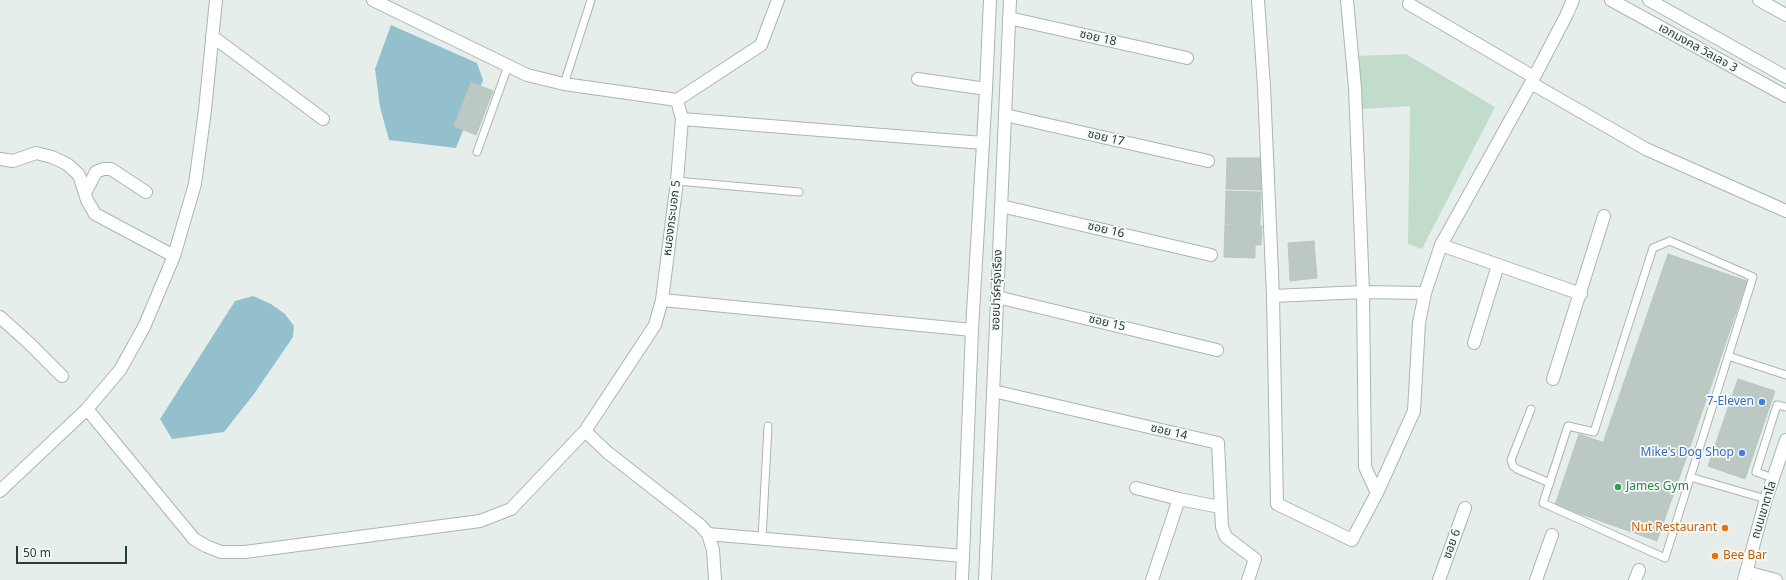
<!DOCTYPE html>
<meta charset="utf-8">
<style>
body{margin:0}
#map{position:relative;width:1786px;height:580px;overflow:hidden;background:#e6eeeb;font-family:"Noto Sans",sans-serif}
canvas{display:block}
.scale{position:absolute;left:16px;top:546px;width:111px;height:18px;box-sizing:border-box;border:2px solid #263e39;border-top:0;padding-left:5px;font-size:12px;line-height:14px;white-space:nowrap;color:#263e39;-webkit-text-stroke:3px #f6faf8;paint-order:stroke}
</style>
<div id="map">
<canvas width="1786" height="580"></canvas>
<div class="scale">50 m</div>
</div>
<script>
const context = document.querySelector('canvas').getContext('2d');
context.lineJoin = 'round';
function paint(path, color) {
  context.fillStyle = color;
  context.fill(path, 'evenodd');
}
function poly(rows) {
  const path = new Path2D();
  for (const r of rows) {
    path.moveTo(r[0], r[1]);
    for (let i = 2; i < r.length; i += 2) path.lineTo(r[i], r[i + 1]);
  }
  return path;
}
function trace(path, color, width, dash) {
  context.strokeStyle = color;
  context.lineWidth = width;
  context.lineCap = dash ? 'butt' : 'round';
  context.setLineDash(dash || []);
  context.stroke(path);
}
function label(font, color, halo, rows, align = 'center') {
  context.font = font + ' "Noto Sans","Noto Sans Thai",sans-serif';
  context.lineWidth = 3.5;
  context.setLineDash([]);
  context.textBaseline = 'middle';
  context.strokeStyle = halo;
  context.fillStyle = color;
  for (const [text, x, y, turn = 0] of rows) {
    context.save();
    context.translate(x, y);
    context.rotate((+turn || 0) * Math.PI / 180);
    context.textAlign = isNaN(turn) ? turn : align;
    if (halo) context.strokeText(text, 0, 0);
    context.fillText(text, 0, 0);
    context.restore();
  }
}
const green = poly([
 [1406,54,1495,107,1422,249,1408,244,1410,106,1362,109,1359,56]
]);
const water = poly([
 [391,25,477,63,483,80,456,148,389,140,380,107,375,69],
 [253,296,271,304,285,314,294,326,293,337,254,394,224,432,172,439,160,419,235,301]
]);
const building = poly([
 [471,82,493,91,476,135,454,126,471,82],
 [1227,158,1261,158,1261,190,1226,189,1227,158],
 [1226,191,1261,192,1260,225,1225,224,1226,191],
 [1225,225,1262,226,1261,245,1255,245,1255,258,1224,257,1225,225],
 [1314,241,1317,278,1290,281,1288,243,1314,241],
 [1668,254,1747,281,1682,470,1603,443,1668,254],
 [1738,379,1775,391,1745,479,1708,466,1738,379],
 [1579,434,1682,470,1657,541,1555,505,1579,434]
]);
const lane = poly([
 [564,84,591,0],
 [477,152,508,66],
 [677,181,799,192],
 [1670,241,1753,277,1665,558,1543,503,1568,426,1594,432,1653,248,1670,241],
 [1728,356,1786,375],
 [1531,409,1511,460,1513,466,1517,469,1550,483],
 [1690,477,1766,499],
 [1773,478,1756,472,1777,405,1786,407],
 [762,539,768,426]
]);
const street = poly([
 [373,0,527,75,564,84,677,100],
 [1258,0,1264,87,1273,296,1277,504,1352,540,1377,493,1414,411,1419,323,1425,293,1441,245,1531,83,1566,16,1573,0],
 [1347,0,1355,88,1363,292,1365,467,1377,493],
 [1611,0,1786,96],
 [1649,0,1786,77],
 [1759,0,1786,15],
 [1409,4,1534,77],
 [1009,18,1187,58],
 [212,36,323,119],
 [918,79,986,89,990,0],
 [1531,83,1646,149,1786,211],
 [677,100,682,119,677,181,662,300,655,325,585,431,607,452,700,525,708,534,713,550,715,580],
 [677,100,761,45,778,0],
 [1005,115,1208,161],
 [682,119,983,143,986,89],
 [0,159,13,161,36,153,52,157,67,164,79,175,87,200,95,214,174,256],
 [85,193,96,172,103,169,111,169,146,192],
 [1001,206,1211,255],
 [1441,245,1581,294],
 [1273,296,1363,292,1425,293],
 [997,297,1217,350],
 [662,300,972,330],
 [0,317,30,344,62,376],
 [1474,343,1498,265],
 [1553,379,1604,216],
 [993,391,1218,443,1222,527,1226,537,1255,559,1248,580],
 [87,409,194,539,206,546,221,552,245,552,480,521,511,509,585,431],
 [1136,488,1179,499,1220,507],
 [0,491,87,409,120,370,144,327,174,256,195,184,205,110,216,0],
 [708,534,963,556,962,580],
 [963,556,972,330,983,143],
 [1746,572,1776,580],
 [985,580,1010,0],
 [1152,580,1179,499],
 [1439,580,1465,508],
 [1536,580,1552,535],
 [1635,580,1639,570]
]);
const secondary = poly([
 [1744,580,1766,499,1786,440]
]);
const markers = [
 [1762,402,4,"#3f7fe0"],
 [1742,453,4,"#3f7fe0"],
 [1618,487,4,"#2e9e5b"],
 [1725,528,4,"#e8710a"],
 [1715,556,4,"#e8710a"]
];
const streetNames = [
 ["ซอย 18",1098,38,13],
 ["เอกมงคล วิลเลจ 3",1698,48,29],
 ["ซอย 17",1106,138,13],
 ["หนองกระบอก 5",672,218,-83],
 ["ซอย 16",1106,230,13],
 ["ซอยปาร์ครุ่งเรือง",997,290,-88],
 ["ซอย 15",1107,323,13],
 ["ซอย 14",1169,432,13],
 ["ถนนเขาตาโล",1764,510,-73],
 ["ซอย 6",1452,544,-70]
];
const shopNames = [
 ["7-Eleven",1754,402],
 ["Mike's Dog Shop",1734,453]
];
const leisureNames = [
 ["James Gym",1626,487]
];
const foodNames = [
 ["Nut Restaurant",1717,528],
 ["Bee Bar",1723,556,"left"]
];
paint(green, '#c1dcca');
paint(water, '#94c0cd');
paint(building, '#bbc8c4');
trace(building, '#b9c7c2', 1);
trace(lane, '#a9b6b2', 9);
trace(street, '#a9b6b2', 14);
trace(secondary, '#a5b8b3', 14);
trace(lane, '#fff', 7);
trace(street, '#fff', 12);
trace(secondary, '#fff', 12);
for (const [x, y, r, color] of markers) {
  const dot = new Path2D();
  dot.arc(x, y, r, 0, 2 * Math.PI);
  context.fillStyle = color;
  context.fill(dot);
  trace(dot, '#f6faf8', 1.5);
}
label('12px', '#263e39', '#f6faf8', streetNames);
label('12px', '#366cbe', '#f6faf8', shopNames, 'right');
label('12px', '#27864d', '#f6faf8', leisureNames, 'left');
label('12px', '#c56008', '#f6faf8', foodNames, 'right');
</script>
